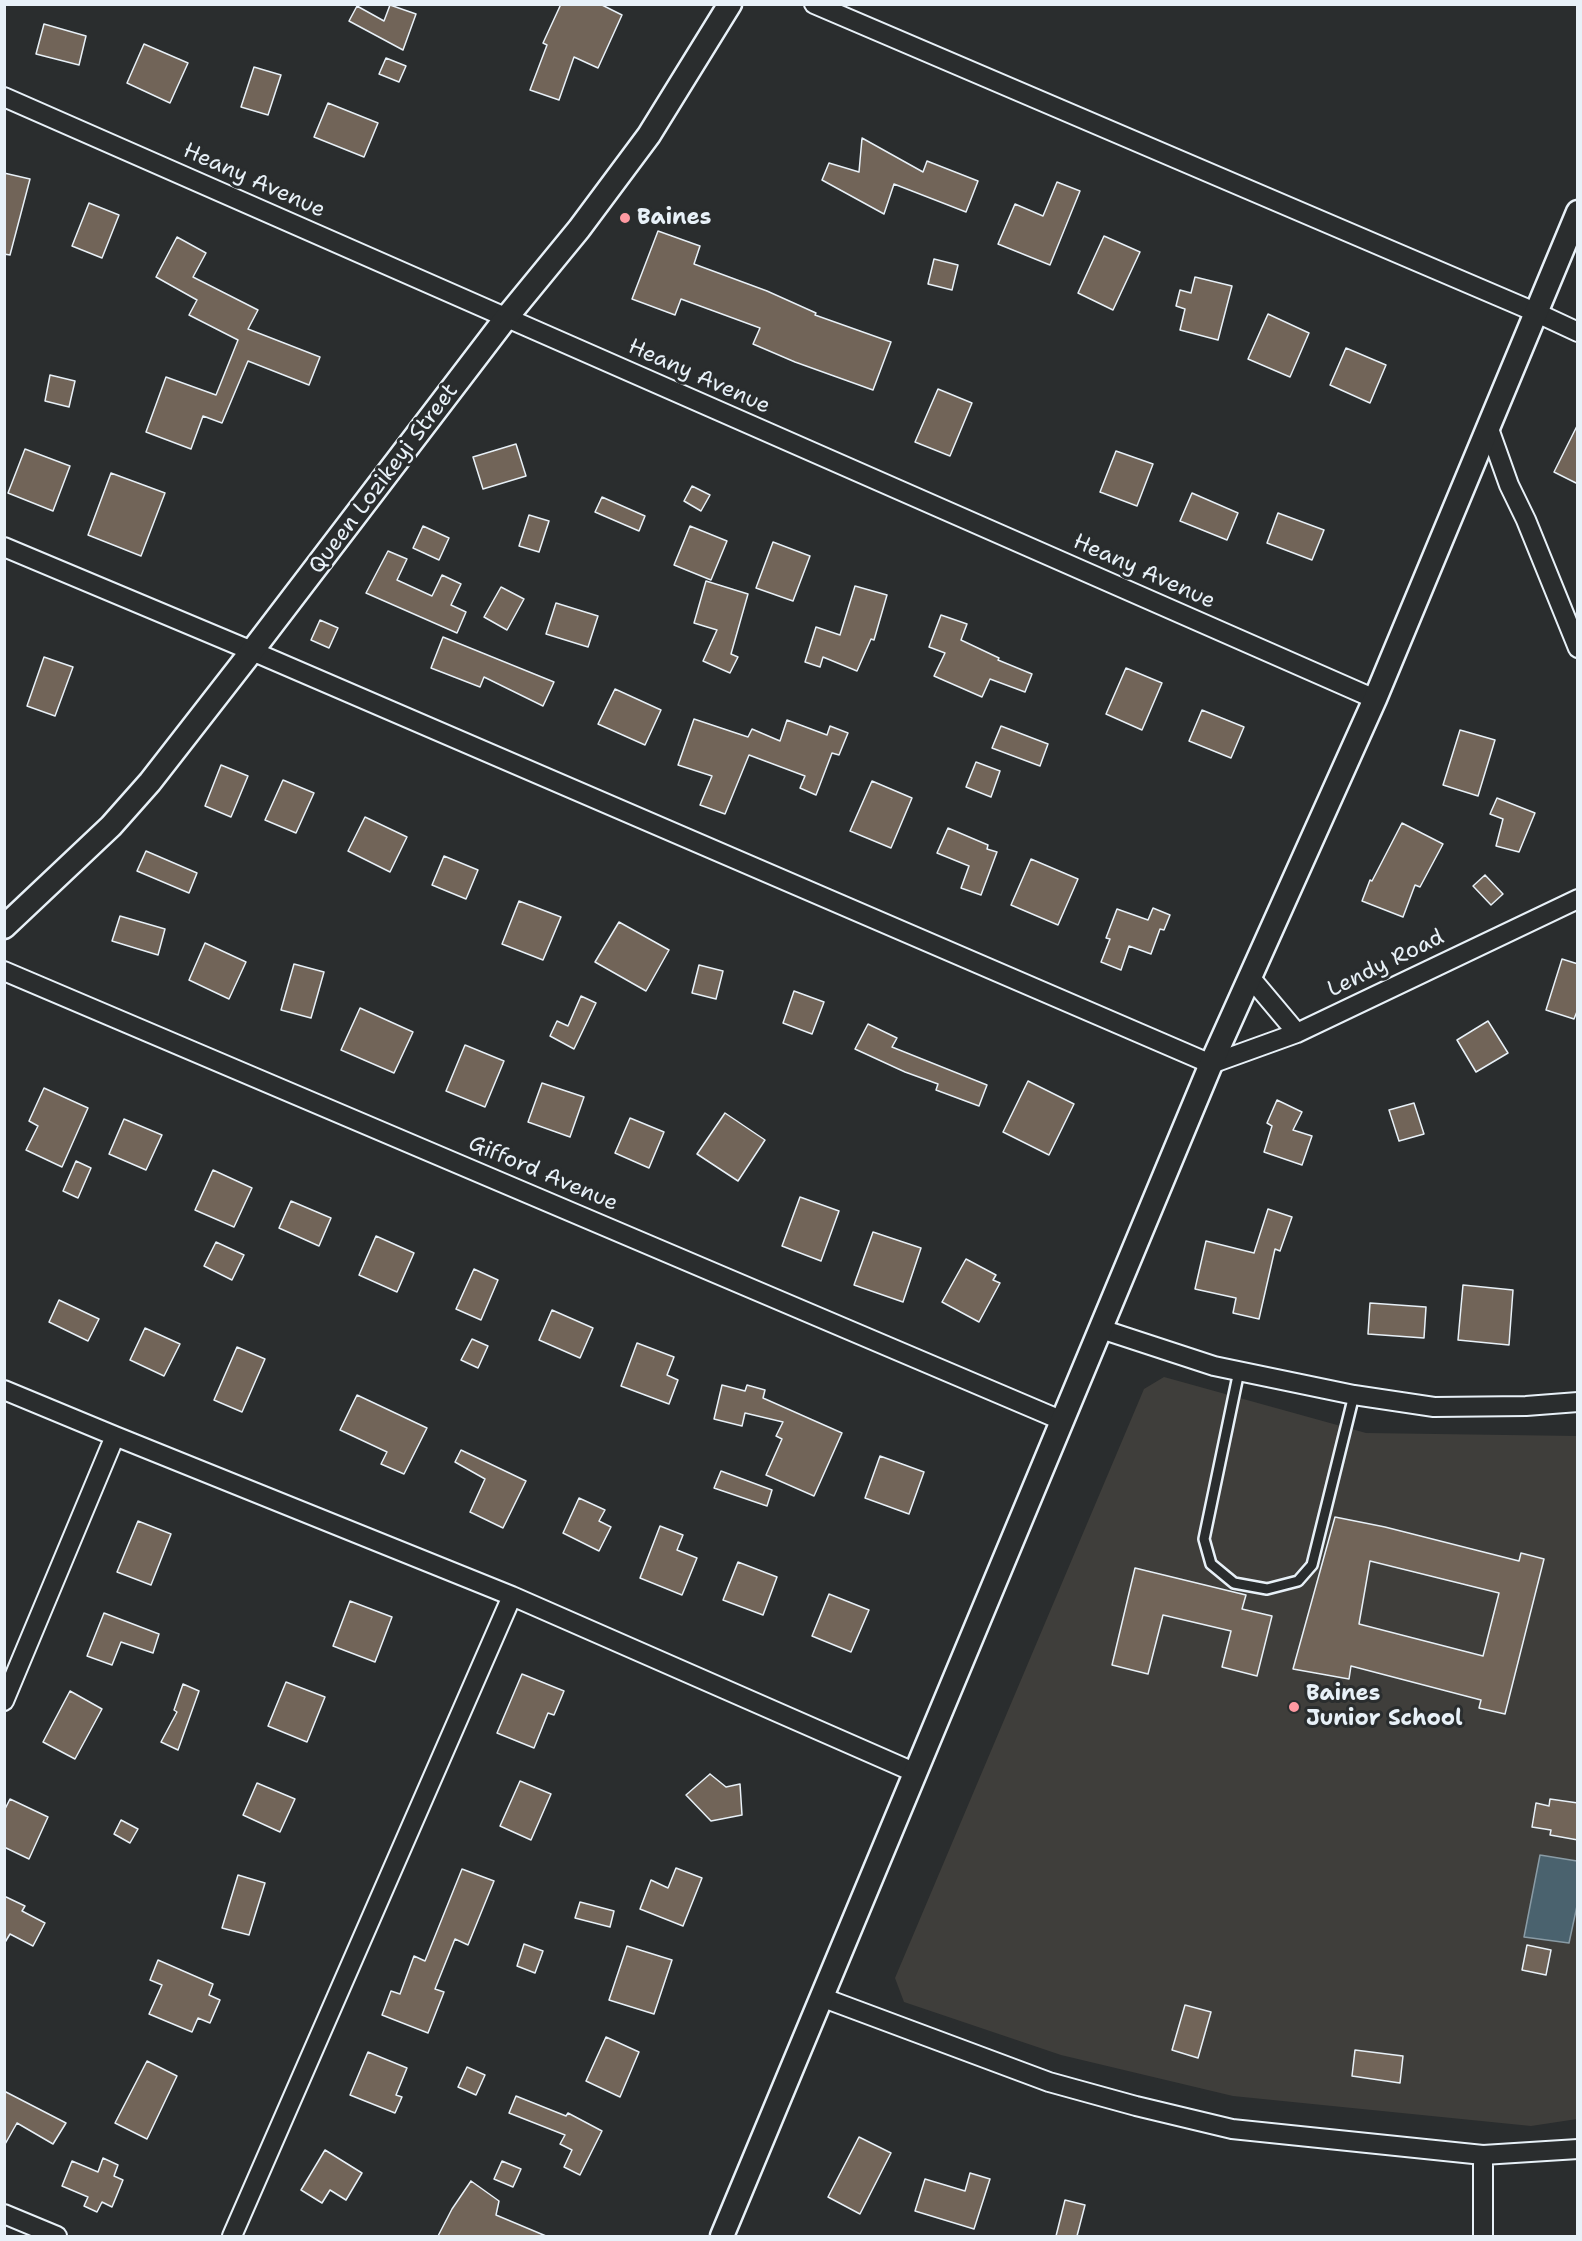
<!DOCTYPE html>
<style>
body{margin:0}
#map{position:relative;width:1582px;height:2241px;overflow:hidden;background:#2a2d2e;font-family:"Shantell Sans",sans-serif}
canvas{display:block}
.frame{position:absolute;inset:0;border:6px solid #e8f1f8;pointer-events:none}
</style>
<div id="map">
<canvas width="1582" height="2241"></canvas>
<div class="frame"></div>
</div>
<script>
const context = document.querySelector('canvas').getContext('2d');
context.lineJoin = 'round';
function paint(path, color) {
  context.fillStyle = color;
  context.fill(path, 'evenodd');
}
function poly(rows) {
  const path = new Path2D();
  for (const r of rows) {
    path.moveTo(r[0], r[1]);
    for (let i = 2; i < r.length; i += 2) path.lineTo(r[i], r[i + 1]);
  }
  return path;
}
function trace(path, color, width, dash) {
  context.strokeStyle = color;
  context.lineWidth = width;
  context.lineCap = dash ? 'butt' : 'round';
  context.setLineDash(dash || []);
  context.stroke(path);
}
function label(font, color, halo, rows, align = 'center') {
  context.font = font + ' "Shantell Sans",sans-serif';
  context.lineWidth = 6;
  context.setLineDash([]);
  context.textBaseline = 'middle';
  context.strokeStyle = halo;
  context.fillStyle = color;
  for (const [text, x, y, turn = 0] of rows) {
    context.save();
    context.translate(x, y);
    context.rotate((+turn || 0) * Math.PI / 180);
    context.textAlign = isNaN(turn) ? turn : align;
    if (halo) context.strokeText(text, 0, 0);
    context.fillText(text, 0, 0);
    context.restore();
  }
}
const built = poly([
 [1164,1377,1366,1433,1577,1436,1577,2119,1531,2126,1233,2096,1061,2055,904,2002,895,1978,1144,1389]
]);
const water = poly([
 [1540,1855,1577,1861,1577,1906,1569,1943,1524,1937,1540,1855]
]);
const building = poly([
 [561,4,600,4,622,15,598,68,574,57,559,100,530,90,547,45,543,43,561,4],
 [390,5,416,14,403,50,349,21,357,6,384,21,390,5],
 [44,24,86,36,79,65,36,54,44,24],
 [144,44,188,63,170,103,127,83,144,44],
 [386,58,406,66,399,82,379,74,386,58],
 [254,67,281,75,268,115,241,107,254,67],
 [328,103,378,123,364,157,314,137,328,103],
 [862,138,923,172,927,161,978,181,966,212,894,184,884,214,822,180,829,163,859,172,862,138],
 [4,173,30,179,10,255,4,254,4,173],
 [1057,182,1080,191,1050,265,998,244,1015,204,1043,216,1057,182],
 [89,203,119,215,102,258,72,246,89,203],
 [658,231,700,246,694,264,767,291,816,313,815,315,891,342,873,390,795,362,753,344,760,328,681,299,675,315,632,299,658,231],
 [1104,236,1140,252,1113,310,1078,293,1104,236],
 [177,237,206,253,193,277,258,310,248,329,320,357,309,385,248,361,222,423,203,416,191,449,146,432,166,377,216,395,238,340,189,315,197,300,156,277,177,237],
 [934,259,958,265,952,290,928,284,934,259],
 [1195,277,1232,286,1218,340,1180,330,1185,309,1176,306,1180,290,1191,293,1195,277],
 [1268,314,1309,333,1290,377,1248,359,1268,314],
 [1346,348,1386,365,1370,403,1330,385,1346,348],
 [50,375,75,381,69,407,45,401,50,375],
 [938,389,972,403,950,456,915,442,938,389],
 [1578,424,1578,484,1554,472,1578,424],
 [516,444,526,476,483,489,473,457,516,444],
 [25,449,70,466,53,511,8,493,25,449],
 [1116,451,1153,464,1137,506,1100,492,1116,451],
 [111,473,165,493,141,556,88,535,111,473],
 [692,486,710,495,701,511,684,501,692,486],
 [1192,493,1238,513,1227,540,1180,521,1192,493],
 [602,497,645,516,639,531,595,512,602,497],
 [1278,513,1324,530,1312,560,1267,543,1278,513],
 [529,515,549,521,539,552,519,546,529,515],
 [423,526,449,538,439,560,413,548,423,526],
 [690,526,727,541,711,580,674,565,690,526],
 [773,542,810,556,793,601,756,588,773,542],
 [388,551,407,559,397,580,432,596,442,575,461,584,451,605,466,612,457,633,366,593,388,551],
 [706,581,748,594,731,654,738,657,730,673,703,661,717,630,694,623,706,581],
 [855,586,887,595,874,640,871,639,857,671,823,657,820,667,805,662,816,627,840,635,855,586],
 [501,587,524,599,507,630,484,617,501,587],
 [556,603,598,616,588,647,546,634,556,603],
 [941,615,967,624,961,640,999,658,998,660,1032,674,1025,692,990,679,982,697,934,676,945,653,929,647,941,615],
 [320,620,338,628,329,648,311,640,320,620],
 [443,637,554,682,543,706,484,677,480,687,431,668,443,637],
 [44,657,73,667,55,716,27,706,44,657],
 [1126,668,1162,683,1142,730,1106,714,1126,668],
 [615,689,661,710,645,745,598,724,615,689],
 [1202,710,1244,727,1231,758,1189,741,1202,710],
 [694,719,748,737,752,729,780,741,787,720,827,735,830,726,848,733,839,755,832,753,816,795,800,788,805,776,749,755,725,814,700,805,712,776,678,765,694,719],
 [1001,726,1048,744,1040,766,992,748,1001,726],
 [1460,730,1495,740,1478,796,1443,785,1460,730],
 [976,762,1000,771,991,797,966,787,976,762],
 [221,765,248,776,231,817,205,806,221,765],
 [283,780,314,793,296,833,265,820,283,780],
 [872,781,912,798,891,848,850,831,872,781],
 [1497,798,1535,813,1519,852,1496,846,1503,819,1490,814,1497,798],
 [365,817,407,837,390,872,348,851,365,817],
 [1402,823,1443,844,1420,887,1415,885,1403,917,1362,901,1370,880,1372,881,1402,823],
 [948,828,988,845,987,849,997,852,981,895,961,888,969,866,937,853,948,828],
 [146,851,197,873,189,893,137,871,146,851],
 [444,856,478,870,466,899,432,885,444,856],
 [1031,859,1078,879,1058,925,1011,905,1031,859],
 [1485,875,1503,894,1491,905,1473,886,1485,875],
 [519,901,561,917,543,960,502,944,519,901],
 [1153,908,1170,915,1164,930,1160,929,1151,954,1129,946,1121,970,1101,962,1110,939,1106,938,1117,909,1148,920,1153,908],
 [120,916,165,929,158,955,112,941,120,916],
 [619,922,669,950,646,991,595,962,619,922],
 [205,943,246,962,229,999,189,980,205,943],
 [1562,959,1578,964,1578,1009,1574,1019,1546,1010,1562,959],
 [294,964,324,972,311,1018,281,1010,294,964],
 [699,965,723,971,716,999,692,993,699,965],
 [794,991,824,1002,812,1034,783,1023,794,991],
 [581,996,596,1003,574,1049,550,1036,557,1021,568,1026,581,996],
 [360,1008,413,1032,394,1073,341,1050,360,1008],
 [1488,1021,1508,1053,1476,1072,1457,1040,1488,1021],
 [868,1024,897,1038,892,1047,987,1085,979,1106,936,1090,938,1084,905,1072,855,1049,868,1024],
 [465,1045,504,1061,485,1107,446,1091,465,1045],
 [1028,1081,1074,1104,1049,1155,1003,1132,1028,1081],
 [542,1083,584,1097,570,1137,528,1122,542,1083],
 [44,1088,88,1108,62,1167,26,1150,38,1126,29,1121,44,1088],
 [1277,1100,1302,1112,1293,1130,1312,1136,1302,1165,1264,1152,1272,1126,1267,1123,1277,1100],
 [1414,1103,1424,1134,1399,1141,1389,1110,1414,1103],
 [725,1113,765,1140,738,1181,697,1154,725,1113],
 [630,1118,664,1132,649,1168,615,1153,630,1118],
 [124,1119,162,1135,146,1170,109,1154,124,1119],
 [76,1161,91,1168,78,1198,63,1191,76,1161],
 [213,1170,252,1188,234,1227,195,1210,213,1170],
 [800,1197,839,1211,821,1261,782,1246,800,1197],
 [291,1201,331,1218,319,1246,279,1228,291,1201],
 [1268,1209,1292,1217,1280,1251,1275,1249,1259,1319,1233,1313,1236,1298,1195,1289,1206,1241,1254,1253,1268,1209],
 [873,1232,921,1248,903,1302,854,1285,873,1232],
 [376,1236,414,1253,397,1292,359,1275,376,1236],
 [216,1242,244,1255,232,1280,204,1266,216,1242],
 [966,1259,996,1275,993,1280,1000,1283,979,1322,942,1302,966,1259],
 [474,1269,498,1280,481,1320,456,1309,474,1269],
 [1463,1285,1513,1290,1509,1345,1458,1340,1463,1285],
 [59,1300,99,1319,88,1341,49,1322,59,1300],
 [1370,1303,1426,1307,1424,1338,1368,1334,1370,1303],
 [552,1310,593,1328,580,1358,539,1340,552,1310],
 [145,1328,180,1344,164,1376,130,1360,145,1328],
 [472,1339,488,1346,478,1368,461,1360,472,1339],
 [637,1343,674,1357,667,1375,678,1380,669,1404,621,1386,637,1343],
 [237,1347,265,1359,242,1412,214,1400,237,1347],
 [722,1385,745,1391,747,1385,765,1390,763,1398,842,1433,814,1496,766,1475,782,1439,776,1436,783,1422,745,1413,742,1426,714,1419,722,1385],
 [357,1395,427,1428,404,1474,381,1464,387,1452,340,1430,357,1395],
 [461,1450,526,1481,503,1528,470,1512,485,1479,455,1462,461,1450],
 [880,1456,924,1472,909,1514,865,1498,880,1456],
 [721,1471,772,1490,767,1506,714,1488,721,1471],
 [579,1498,605,1510,599,1521,611,1527,599,1551,563,1533,579,1498],
 [1335,1517,1385,1527,1519,1561,1521,1553,1544,1559,1505,1714,1479,1708,1481,1700,1351,1666,1349,1679,1293,1669,1335,1517],
 [1370,1561,1499,1593,1483,1656,1359,1624,1370,1561],
 [138,1521,171,1534,151,1585,117,1572,138,1521],
 [660,1526,683,1535,677,1550,697,1558,682,1595,640,1578,660,1526],
 [738,1562,777,1577,763,1615,723,1600,738,1562],
 [1135,1568,1246,1595,1242,1609,1272,1616,1257,1676,1222,1667,1231,1631,1163,1615,1148,1674,1112,1665,1135,1568],
 [829,1594,869,1610,851,1652,812,1636,829,1594],
 [350,1601,392,1617,375,1662,333,1646,350,1601],
 [104,1613,159,1634,153,1653,121,1642,112,1665,87,1656,104,1613],
 [522,1674,564,1691,554,1715,548,1713,534,1748,497,1733,522,1674],
 [286,1682,325,1697,307,1742,268,1726,286,1682],
 [183,1684,199,1691,178,1750,161,1742,177,1712,174,1710,183,1684],
 [70,1691,102,1709,75,1759,43,1742,70,1691],
 [710,1774,726,1787,740,1784,742,1815,711,1821,686,1795,710,1774],
 [520,1781,551,1794,531,1840,500,1826,520,1781],
 [257,1783,295,1799,280,1832,243,1815,257,1783],
 [10,1799,48,1817,29,1859,4,1847,4,1811,10,1799],
 [1550,1799,1578,1803,1578,1840,1550,1835,1551,1830,1532,1827,1536,1803,1549,1806,1550,1799],
 [121,1820,138,1829,130,1843,114,1834,121,1820],
 [676,1868,702,1878,683,1926,640,1909,651,1880,668,1888,676,1868],
 [462,1869,494,1881,468,1945,455,1939,435,1989,444,1992,428,2033,382,2015,391,1991,400,1994,414,1956,425,1961,462,1869],
 [238,1875,265,1883,249,1935,222,1928,238,1875],
 [4,1896,25,1906,22,1911,45,1923,33,1946,10,1934,4,1944,4,1896],
 [580,1902,614,1911,610,1927,575,1918,580,1902],
 [524,1944,543,1951,535,1973,517,1966,524,1944],
 [1527,1945,1551,1950,1546,1975,1522,1970,1527,1945],
 [627,1946,672,1960,654,2014,609,2000,627,1946],
 [158,1960,213,1984,209,1995,220,2000,210,2023,198,2018,192,2032,149,2014,162,1985,150,1980,158,1960],
 [1185,2005,1211,2012,1198,2058,1172,2050,1185,2005],
 [606,2037,639,2052,620,2097,586,2081,606,2037],
 [1355,2050,1403,2056,1400,2083,1352,2076,1355,2050],
 [368,2052,407,2068,396,2095,402,2097,395,2113,350,2095,368,2052],
 [147,2061,177,2076,147,2139,115,2123,147,2061],
 [467,2067,485,2075,476,2095,458,2087,467,2067],
 [4,2091,66,2123,53,2144,17,2123,4,2146,4,2091],
 [516,2096,566,2116,568,2113,602,2131,580,2175,564,2167,572,2150,560,2144,565,2135,509,2113,516,2096],
 [859,2137,891,2153,860,2214,828,2197,859,2137],
 [325,2150,362,2173,346,2200,330,2190,322,2203,301,2190,325,2150],
 [103,2158,118,2165,114,2176,123,2180,112,2207,102,2202,97,2212,84,2206,88,2197,62,2186,72,2161,98,2172,103,2158],
 [502,2161,521,2169,513,2187,494,2179,502,2161],
 [970,2173,990,2179,974,2229,915,2211,925,2179,965,2191,970,2173],
 [471,2181,499,2201,496,2215,546,2236,438,2236,452,2209,471,2181],
 [1065,2200,1085,2205,1077,2236,1056,2236,1065,2200]
]);
const service = poly([
 [1239,1371,1204,1539,1211,1564,1234,1583,1267,1589,1298,1581,1312,1565,1354,1395]
]);
const minor = poly([
 [814,4,1535,312,1578,332],
 [4,97,1375,699],
 [1488,426,1509,485,1526,520,1578,648],
 [4,547,252,651,1211,1064,1297,1033,1578,899],
 [4,971,1063,1421],
 [1250,977,1297,1033],
 [1101,1329,1214,1366,1354,1395,1434,1407,1526,1406,1578,1402],
 [4,1390,115,1436,512,1596,916,1773],
 [4,1701,115,1436],
 [821,1997,1049,2082,1136,2106,1232,2129,1483,2155,1578,2149],
 [4,2214,57,2236],
 [232,2236,512,1596],
 [1483,2236,1483,2155]
]);
const tertiary = poly([
 [4,927,111,826,150,782,252,651,506,318,579,229,649,135,730,4],
 [722,2236,1211,1064,1375,699,1578,212]
]);
const markers = [
 [625,218,6,"#ff9aa2"],
 [1294,1707,6,"#ff9aa2"]
];
const streetNames = [
 ["Heany Avenue",254,181,24],
 ["Heany Avenue",699,377,24],
 ["Queen Lozikeyi Street",384,479,-53],
 ["Heany Avenue",1144,572,24],
 ["Lendy Road",1386,964,-26],
 ["Gifford Avenue",543,1174,23]
];
const poiNames = [
 ["Baines",637,218],
 ["Baines",1306,1694],
 ["Junior School",1306,1719]
];
paint(built, '#3f3e3b');
paint(water, '#4a626e');
trace(water, '#899ba5', 1.5);
paint(building, '#716458');
trace(building, '#e8f1f8', 1.5);
trace(service, '#e8f1f8', 14);
trace(minor, '#e8f1f8', 22);
trace(tertiary, '#e8f1f8', 27);
trace(service, '#2a2d2e', 9);
trace(minor, '#2a2d2e', 18);
trace(tertiary, '#2a2d2e', 22);
for (const [x, y, r, color] of markers) {
  const dot = new Path2D();
  dot.arc(x, y, r, 0, 2 * Math.PI);
  context.fillStyle = color;
  context.fill(dot);
  trace(dot, '#2a2d2e', 2);
}
label('22px', '#e8f1f8', '#2a2d2e', streetNames);
label('bold 22px', '#e8f1f8', '#2a2d2e', poiNames, 'left');
</script>
